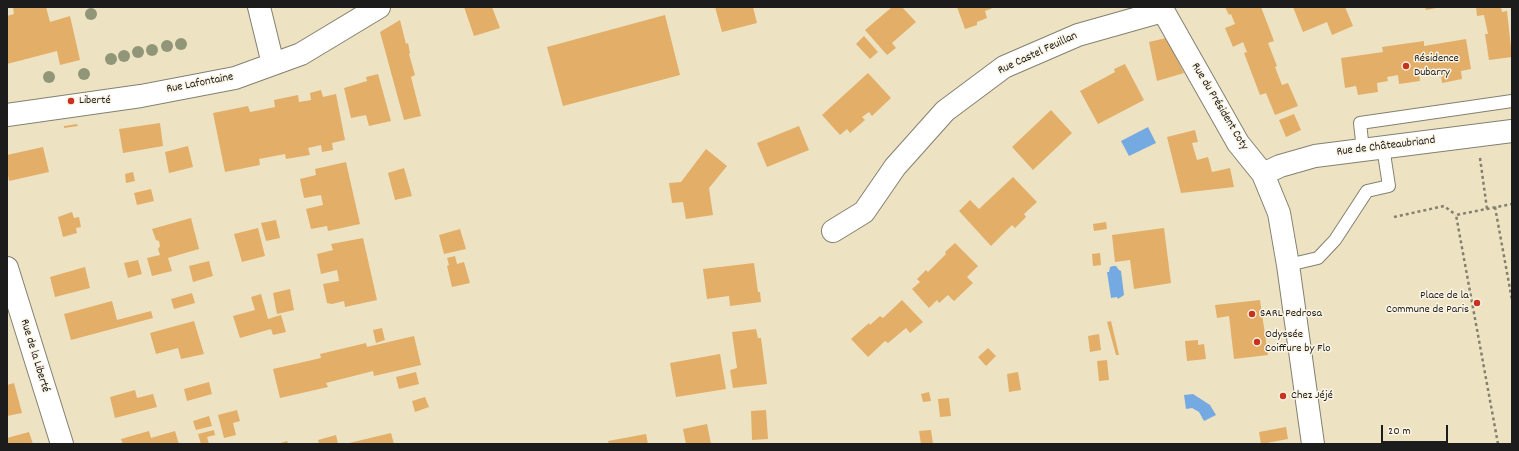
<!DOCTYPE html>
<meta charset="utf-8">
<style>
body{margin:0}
#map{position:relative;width:1519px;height:451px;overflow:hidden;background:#ede3c3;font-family:Dekko,sans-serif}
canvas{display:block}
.frame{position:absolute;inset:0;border:8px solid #1c1c1c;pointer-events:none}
.scale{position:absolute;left:1381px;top:425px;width:67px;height:18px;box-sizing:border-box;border:2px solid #1c1c1c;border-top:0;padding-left:5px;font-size:12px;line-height:14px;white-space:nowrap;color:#1c1c1c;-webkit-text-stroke:3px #fcf5e5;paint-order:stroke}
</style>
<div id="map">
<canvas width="1519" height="451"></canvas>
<div class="frame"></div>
<div class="scale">20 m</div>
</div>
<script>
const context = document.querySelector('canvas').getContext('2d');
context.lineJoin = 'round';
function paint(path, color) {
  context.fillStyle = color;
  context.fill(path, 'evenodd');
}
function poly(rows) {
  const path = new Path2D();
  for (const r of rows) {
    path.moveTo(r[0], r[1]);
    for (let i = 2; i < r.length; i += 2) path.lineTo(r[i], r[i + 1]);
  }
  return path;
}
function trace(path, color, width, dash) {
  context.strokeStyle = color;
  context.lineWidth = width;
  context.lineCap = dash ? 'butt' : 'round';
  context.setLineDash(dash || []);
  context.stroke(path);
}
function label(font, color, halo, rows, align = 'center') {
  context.font = font + ' Dekko,sans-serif';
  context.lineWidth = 3;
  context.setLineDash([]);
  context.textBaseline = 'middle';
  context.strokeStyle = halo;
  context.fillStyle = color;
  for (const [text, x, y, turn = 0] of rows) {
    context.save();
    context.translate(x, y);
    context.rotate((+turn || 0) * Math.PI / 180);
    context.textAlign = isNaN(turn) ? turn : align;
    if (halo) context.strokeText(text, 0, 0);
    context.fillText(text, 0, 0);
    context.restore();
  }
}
const water = poly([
 [1148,127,1156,143,1129,156,1121,141],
 [1113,266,1116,266,1119,270,1121,271,1124,295,1118,299,1117,297,1111,298,1107,272,1109,272,1110,267],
 [1193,394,1210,405,1216,415,1204,421,1199,412,1192,408,1186,409,1184,395]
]);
const building = poly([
 [13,7,46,7,50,22,70,16,80,60,60,65,57,51,7,64,7,16,14,14],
 [464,7,492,7,500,28,474,36],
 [715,7,753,7,757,23,722,32],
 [892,7,902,7,916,22,892,43,896,48,887,55,865,30],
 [957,7,995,7,985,11,987,18,977,22,977,25,965,29],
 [1225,7,1261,7,1274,41,1268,43,1277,66,1275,67,1282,85,1288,83,1298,106,1275,115,1266,93,1260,95,1244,53,1247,52,1243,42,1233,47,1225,28,1235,24,1231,14,1229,15],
 [1293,7,1345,7,1353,26,1332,35,1327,22,1303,32],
 [1425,7,1435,7,1436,8,1426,10],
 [1476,7,1501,7,1502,12,1507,11,1512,57,1489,60,1485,34,1488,34,1484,15,1477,16],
 [665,15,680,75,563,106,547,47],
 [400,20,406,44,408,43,410,53,409,54,415,75,411,77,421,116,404,120,380,32],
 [864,36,878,52,870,59,856,44],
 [1166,38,1184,73,1157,81,1149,42],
 [1466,39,1471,69,1461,71,1462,79,1442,83,1441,74,1429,75,1428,71,1419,72,1420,81,1399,84,1398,75,1387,77,1388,81,1377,83,1378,92,1358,95,1356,86,1345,88,1341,58,1383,52,1382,47,1424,41,1424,46],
 [1125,64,1144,100,1098,124,1080,91,1115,72,1114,69],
 [868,73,891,98,872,116,869,112,862,117,865,120,850,133,847,129,840,135,822,115],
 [378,74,391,121,369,126,366,115,351,118,344,88,367,81,366,77],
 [321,90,323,97,336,94,345,140,332,143,333,150,322,152,321,145,308,148,310,155,286,159,285,154,259,159,260,165,225,172,213,113,248,106,250,112,275,107,274,100,298,95,299,102,311,100,310,93],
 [1051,110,1072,133,1033,170,1012,147],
 [1294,114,1301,130,1286,137,1279,120],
 [160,123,163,146,123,153,119,129],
 [77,124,78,126,64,128,64,126],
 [799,126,809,150,767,167,757,143],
 [1195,130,1198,142,1192,143,1197,160,1208,157,1212,172,1230,168,1234,187,1181,193,1167,137],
 [188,146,193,167,169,173,165,152],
 [43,147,49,172,9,181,7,170,7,155],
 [706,149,727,166,709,188,713,215,686,219,683,202,672,203,669,183,681,182],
 [346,162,360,224,328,231,327,226,311,229,306,209,323,205,321,195,304,198,300,179,316,175,315,169],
 [404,168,412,196,395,200,388,173],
 [133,172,135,181,126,183,125,174],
 [1013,177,1037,202,1024,214,1026,217,1015,228,1012,225,991,246,959,211,970,200,979,209],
 [151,189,154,201,137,205,134,193],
 [72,212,74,218,79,217,81,227,76,228,77,233,63,237,58,217],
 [191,218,199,249,168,258,172,271,152,276,147,258,160,255,158,249,160,246,159,241,156,240,152,229],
 [276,220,280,238,266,241,261,223],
 [1106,222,1107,229,1094,231,1093,224],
 [258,228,265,256,242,262,234,234],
 [1164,228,1171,283,1134,289,1130,260,1115,262,1112,235],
 [460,229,466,249,444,254,439,235],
 [363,238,377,300,345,307,344,301,332,304,327,303,323,284,339,281,338,275,337,270,321,274,317,254,333,250,331,244],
 [955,243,978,266,967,277,973,283,954,301,948,295,939,303,937,300,929,308,912,289,920,282,917,279,926,270,928,272,946,254,945,252],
 [1100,253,1101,265,1093,266,1092,254],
 [455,256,457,264,464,262,470,283,452,287,447,266,449,265,447,258],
 [138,260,142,274,128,278,124,263],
 [209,261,213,276,193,282,189,266],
 [754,263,758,292,760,292,761,302,730,306,729,296,707,299,703,269],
 [85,267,90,288,55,297,50,277],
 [290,289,294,310,277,314,273,293],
 [192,293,195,303,174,309,171,299],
 [261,294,268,319,281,315,286,332,273,335,271,329,240,338,233,316,255,310,251,297],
 [902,300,923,322,910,333,906,328,888,343,885,341,868,357,851,339,869,323,870,325,880,316,883,318],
 [1260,300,1268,355,1234,359,1229,316,1217,318,1215,305],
 [112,301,117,320,151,311,153,318,71,340,64,314],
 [194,321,204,354,181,359,178,348,156,354,150,333],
 [1111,321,1119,355,1116,355,1107,322],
 [382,328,385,340,376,343,373,330],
 [756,329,758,338,761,338,767,384,733,388,730,370,737,368,732,332],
 [1099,334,1101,350,1090,352,1088,336],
 [414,336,421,365,374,376,373,371,326,383,328,387,280,398,273,369,321,358,320,354,366,343,367,347],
 [1198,340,1198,345,1204,344,1206,359,1187,361,1185,341],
 [988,348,996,356,986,366,978,357],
 [720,354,726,389,676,397,670,363],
 [1107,360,1109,380,1099,381,1097,361],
 [416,372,419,384,399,389,396,377],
 [1018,372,1021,390,1009,392,1007,374],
 [209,382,212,394,187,401,184,389],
 [14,383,22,413,7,416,7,385],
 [135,390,137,398,153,394,157,407,115,418,110,397],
 [929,392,931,401,923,402,921,394],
 [425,397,429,407,415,412,412,401],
 [949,398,951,416,940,417,938,399],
 [237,410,240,421,233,423,236,435,224,438,218,415],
 [766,410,768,439,752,440,751,411],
 [209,416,212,426,196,430,193,421],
 [707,424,711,444,686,444,683,429],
 [1286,427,1288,439,1261,444,1259,432],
 [214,430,215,435,207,437,209,444,201,444,198,434],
 [931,430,933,444,921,444,919,431],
 [149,431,151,438,175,431,179,444,123,444,121,439],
 [29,432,33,444,7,444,7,438],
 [391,433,394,444,349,444,349,443],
 [646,434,648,444,609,444,608,441],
 [336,435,338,444,319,444,318,440],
 [287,441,288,444,278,444]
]);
const path = poly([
 [1480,158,1487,209],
 [1495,207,1512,300],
 [1394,217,1444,206,1456,215],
 [1498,444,1456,215,1512,204]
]);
const lane = poly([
 [1363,150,1360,123,1512,101],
 [1288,265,1318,258,1335,240,1367,191,1389,186,1383,147]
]);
const street = poly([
 [259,7,273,64],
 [1161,7,1238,143,1263,174,1279,213,1288,265,1313,444],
 [7,115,141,96,235,78,301,54,379,7],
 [1263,174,1280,166,1315,156,1512,131],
 [833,231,864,212,895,167,945,111,1004,67,1078,35,1163,11],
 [7,268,62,444]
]);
const trees = [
 [91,14],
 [181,44],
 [167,46],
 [152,50],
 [138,52],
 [124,56],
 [111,59],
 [84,74],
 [49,77]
];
const markers = [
 [1406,66,4,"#c8321e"],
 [71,101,4,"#c8321e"],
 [1477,303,4,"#c8321e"],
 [1252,314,4,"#c8321e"],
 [1257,342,4,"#c8321e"],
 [1283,396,4,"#c8321e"]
];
const streetNames = [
 ["Rue Castel Feuillan",1038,54,-25],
 ["Rue Lafontaine",200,84,-11],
 ["Rue du Président Coty",1219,107,59],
 ["Rue de Châteaubriand",1386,147,-7],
 ["Rue de la Liberté",34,356,73]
];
const poiNames = [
 ["Résidence",1414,59],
 ["Dubarry",1414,73],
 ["Liberté",79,101],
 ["Place de la",1469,296,"right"],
 ["Commune de Paris",1469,310,"right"],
 ["SARL Pedrosa",1260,314],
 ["Odyssée",1265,335],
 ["Coiffure by Flo",1265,349],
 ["Chez Jéjé",1291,396]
];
paint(water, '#74a9e1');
paint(building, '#e2ae68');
trace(lane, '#848070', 14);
trace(street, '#848070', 24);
trace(path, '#848070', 2.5, [3, 3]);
trace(lane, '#fff', 12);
trace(street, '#fff', 22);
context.fillStyle = '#919679';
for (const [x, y] of trees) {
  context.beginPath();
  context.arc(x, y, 6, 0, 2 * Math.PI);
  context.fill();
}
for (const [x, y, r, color] of markers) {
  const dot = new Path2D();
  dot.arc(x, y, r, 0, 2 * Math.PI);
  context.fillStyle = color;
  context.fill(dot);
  trace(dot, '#fcf5e5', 1.5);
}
label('12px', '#1c1c1c', '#fcf5e5', streetNames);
label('12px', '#1c1c1c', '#fcf5e5', poiNames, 'left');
</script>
